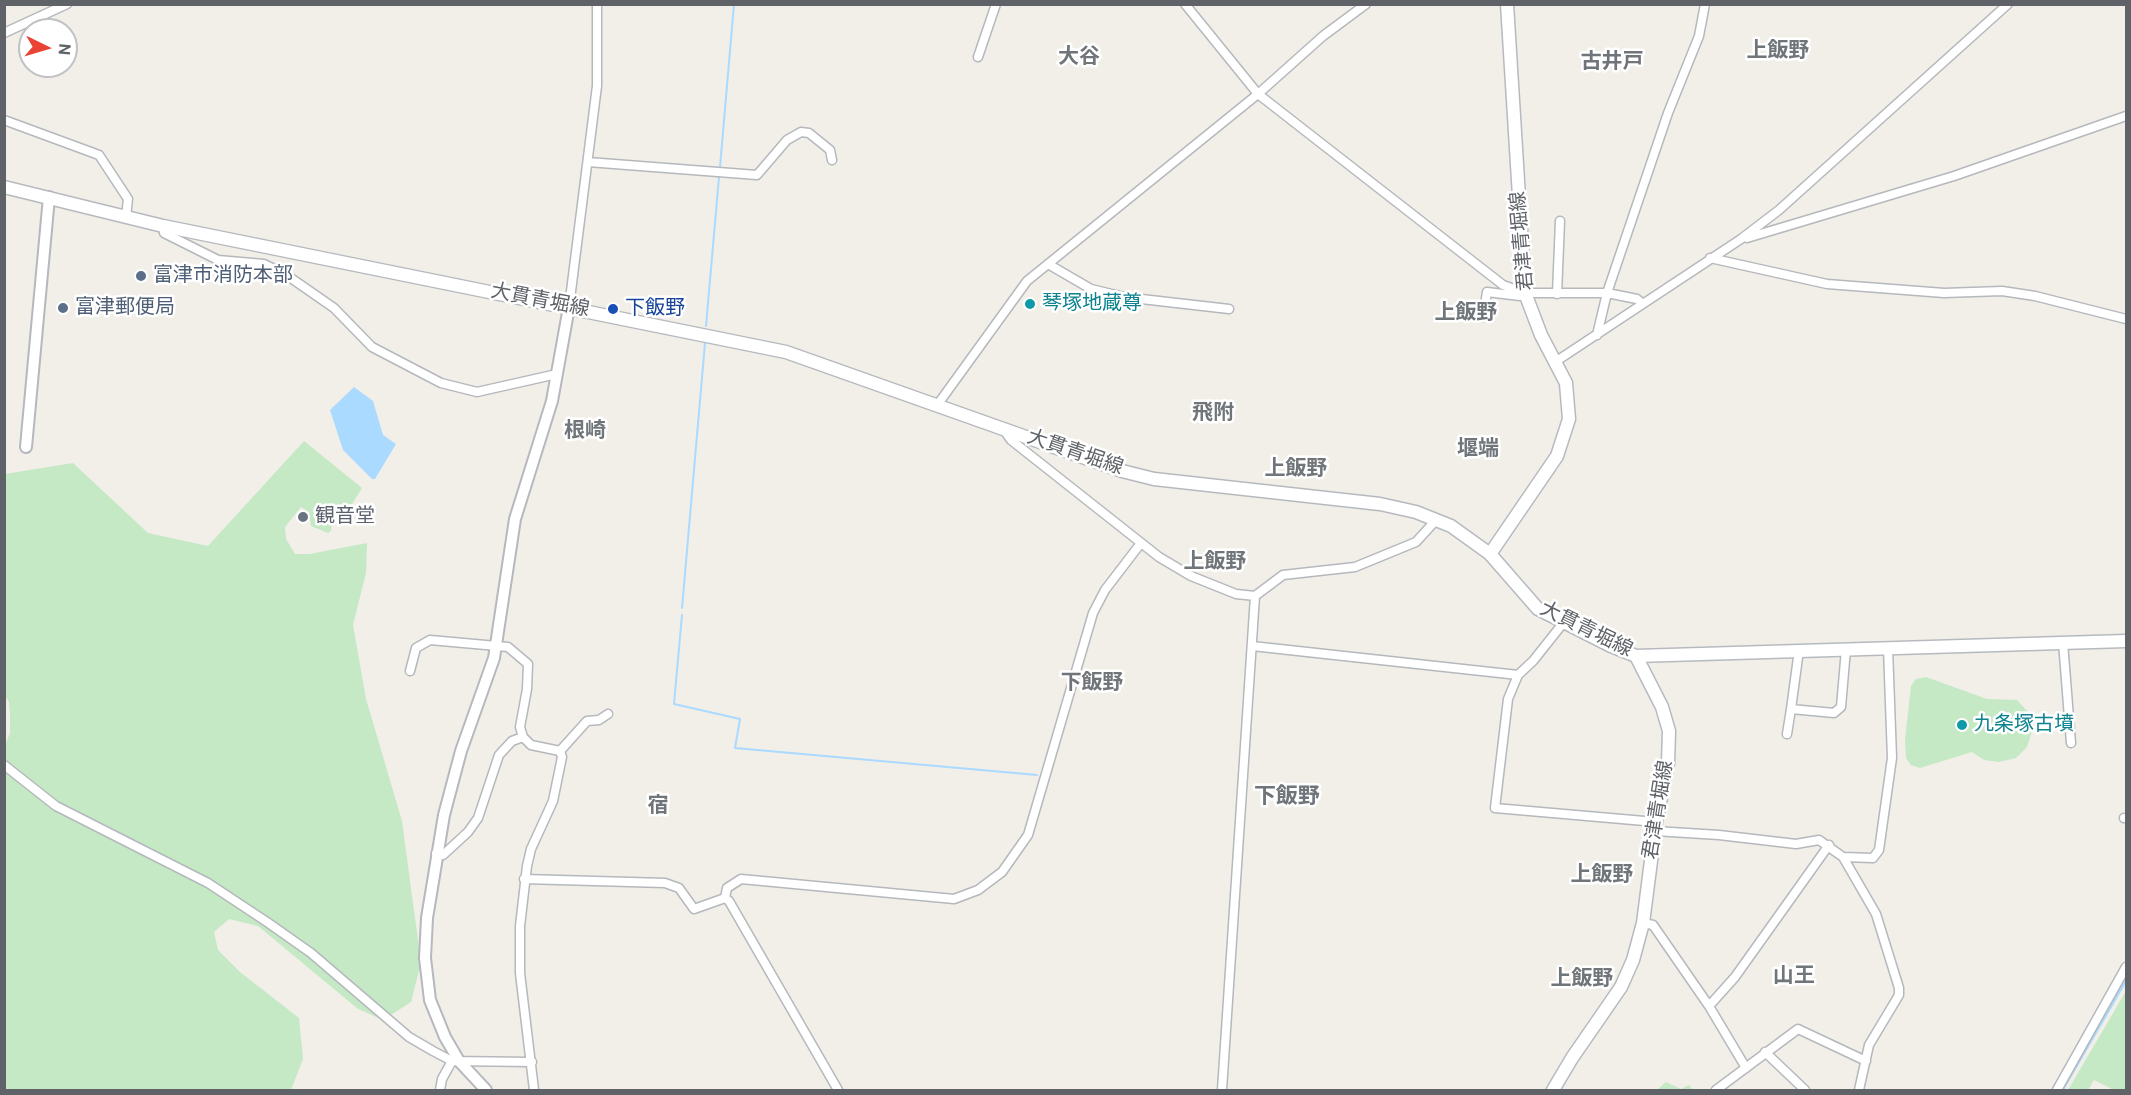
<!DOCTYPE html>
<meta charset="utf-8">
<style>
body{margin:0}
#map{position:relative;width:2131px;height:1095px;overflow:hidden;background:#f1efe8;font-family:Roboto,sans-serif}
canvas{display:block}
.frame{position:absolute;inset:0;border:6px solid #5f6368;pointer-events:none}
.north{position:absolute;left:18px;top:18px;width:60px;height:60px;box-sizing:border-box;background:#fff;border:2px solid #bfc1c3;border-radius:50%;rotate:95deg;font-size:16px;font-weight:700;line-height:24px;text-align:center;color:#5f6368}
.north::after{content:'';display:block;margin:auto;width:21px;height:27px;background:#ea4335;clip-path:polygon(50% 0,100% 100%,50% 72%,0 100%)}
</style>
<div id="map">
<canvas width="2131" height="1095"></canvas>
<div class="frame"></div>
<div class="north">N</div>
</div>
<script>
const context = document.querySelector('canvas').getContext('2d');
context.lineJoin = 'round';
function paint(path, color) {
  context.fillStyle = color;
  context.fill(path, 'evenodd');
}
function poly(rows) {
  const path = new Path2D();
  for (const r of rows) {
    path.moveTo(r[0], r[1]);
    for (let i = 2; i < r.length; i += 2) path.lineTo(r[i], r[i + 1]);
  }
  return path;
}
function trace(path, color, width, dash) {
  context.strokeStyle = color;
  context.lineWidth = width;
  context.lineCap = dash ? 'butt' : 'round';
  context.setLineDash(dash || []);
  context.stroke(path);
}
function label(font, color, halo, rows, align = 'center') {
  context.font = font + ' Roboto,"Noto Sans JP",sans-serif';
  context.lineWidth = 5;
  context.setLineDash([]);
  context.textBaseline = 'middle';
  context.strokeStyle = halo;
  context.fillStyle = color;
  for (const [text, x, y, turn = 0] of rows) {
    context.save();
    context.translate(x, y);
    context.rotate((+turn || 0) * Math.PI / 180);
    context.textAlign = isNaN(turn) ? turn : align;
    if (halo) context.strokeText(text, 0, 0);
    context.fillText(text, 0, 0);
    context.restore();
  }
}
const green = poly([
 [304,441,362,488,352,504,334,506,331,531,328,533,311,526,309,512,301,507,285,527,286,539,295,554,310,554,367,543,366,573,353,625,366,699,402,821,421,963,411,1002,383,1020,358,1009,258,926,229,919,214,932,218,950,240,972,299,1018,303,1059,291,1090,5,1090,4,748,10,733,10,717,9,702,4,694,5,474,73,463,148,533,208,546],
 [1926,677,1987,699,2017,700,2028,712,2032,731,2027,747,2016,758,1999,762,1984,760,1972,752,1920,768,1911,765,1906,758,1905,740,1911,686,1916,679],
 [2126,991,2126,1090,2114,1090,2094,1080,2088,1090,2068,1090],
 [1666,1082,1681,1089,1689,1085,1693,1090,1657,1090]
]);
const water = poly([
 [354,387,373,401,383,435,396,444,375,479,372,479,343,450,330,410],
 [2126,977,2126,983,2064,1090,2060,1090]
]);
const stream = poly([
 [720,167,734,4],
 [706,326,719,177],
 [682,608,705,343],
 [682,615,674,704,740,719,735,748,1037,775]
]);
const minor = poly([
 [1185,4,1258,94,1503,285,1525,293,1607,293,1637,299,1642,303],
 [4,33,67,4],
 [978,57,996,4],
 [4,120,99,155,128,199,126,217],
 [588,162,757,175,787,140,801,132,809,133,830,150,832,160],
 [163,226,164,233,218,260,264,264,288,276,334,308,372,347,441,383,477,392,557,374],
 [1747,238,1954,176,2126,116],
 [1710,258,1827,284,1944,293,2002,291,2035,296,2126,319],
 [1048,264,1091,289,1124,297,1229,309],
 [1557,294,1560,221],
 [569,307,597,86,597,4],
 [1483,317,1487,292,1520,296],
 [1597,335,1607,293,1668,113,1699,36,1705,4],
 [1555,362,1741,239,1779,210,2008,4],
 [938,404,1027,281,1258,94,1323,36,1366,4],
 [1004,430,1011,440,1159,557,1191,576,1236,594,1255,596,1283,575,1355,567,1416,542,1437,519],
 [1564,622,1533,661,1518,675,1508,699,1495,808,1656,822],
 [2063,642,2071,743],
 [1252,646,1518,675],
 [1799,650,1791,709,1834,713,1841,707,1846,649],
 [410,671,416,648,430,640,508,647,528,664,527,689,520,727,523,737,531,745,560,751,562,757,553,801,531,849,527,866,520,926,520,973,534,1090],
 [1787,734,1791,709],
 [560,751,587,721,599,720,608,714],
 [4,765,56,806,208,883,267,922,311,953,409,1037,433,1051,452,1061,532,1062],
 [2124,818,2126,818],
 [1655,831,1719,835,1796,844,1819,840,1843,857,1876,914,1899,988,1899,995,1869,1045,1859,1090],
 [436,853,443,855,468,832,478,818,499,755,512,741,523,737],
 [1843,857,1873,858,1879,850,1892,758,1888,648],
 [524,879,665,883,679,888,694,909,725,898],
 [725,898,727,888,741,879,954,899,978,890,1002,872,1028,835,1093,613,1105,590,1141,543],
 [725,898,729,901,838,1090],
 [1643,923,1653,925,1709,1006,1746,1068],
 [1709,1006,1735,977,1829,845],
 [1765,1052,1805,1090],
 [440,1090,442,1079,452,1061],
 [1222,1090,1255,596],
 [1716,1090,1798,1029,1866,1061],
 [2057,1090,2126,967]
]);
const tertiary = poly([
 [26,447,49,197],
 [486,1090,459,1061,445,1037,430,1000,425,958,427,918,444,815,461,751,494,658,515,519,552,401,569,307]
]);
const secondary = poly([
 [4,187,163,226,786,352,1122,471,1154,479,1380,504,1416,512,1451,526,1490,554,1538,609,1611,646,1636,656,2126,641],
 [1490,554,1557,456,1569,419,1566,383,1541,335,1525,293,1507,4],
 [1553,1090,1572,1058,1621,987,1633,960,1643,923,1656,822,1668,763,1669,731,1662,707,1636,656]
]);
const markers = [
 [141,276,6,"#5c6f8a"],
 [1030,304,6,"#0f9aa8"],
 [63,308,6,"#5c6f8a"],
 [613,309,6,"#1a4fb4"],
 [303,517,6,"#6b7280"],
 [1962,725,6,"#0f9aa8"]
];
const streetNames = [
 ["君津青堀線",1523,241,-95],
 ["大貫青堀線",540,301,11],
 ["大貫青堀線",1075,453,19],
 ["大貫青堀線",1586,630,26],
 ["君津青堀線",1659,810,-81]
];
const serviceNames = [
 ["富津市消防本部",153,276],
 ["富津郵便局",75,308]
];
const cultureNames = [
 ["琴塚地蔵尊",1042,304],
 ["九条塚古墳",1974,725]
];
const transitNames = [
 ["下飯野",625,309]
];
const worshipNames = [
 ["観音堂",315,517]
];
const neighbourhoodNames = [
 ["上飯野",1778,52],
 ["大谷",1079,58],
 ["古井戸",1612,63],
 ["上飯野",1466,314],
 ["飛附",1213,414],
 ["根崎",585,432],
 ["堰端",1478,450],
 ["上飯野",1296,470],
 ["上飯野",1215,563],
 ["下飯野",1092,684],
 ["宿",658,807],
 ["上飯野",1602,876],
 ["山王",1794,977],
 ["上飯野",1582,980]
];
const quarterNames = [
 ["下飯野",1287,797]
];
paint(green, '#c5e8c5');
paint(water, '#aadaff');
trace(stream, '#aadaff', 2);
trace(minor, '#b5b8bc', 11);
trace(tertiary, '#b5b8bc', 14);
trace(secondary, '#b6babf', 15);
trace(minor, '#fff', 8);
trace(tertiary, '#fff', 10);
trace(secondary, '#fff', 12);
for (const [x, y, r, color] of markers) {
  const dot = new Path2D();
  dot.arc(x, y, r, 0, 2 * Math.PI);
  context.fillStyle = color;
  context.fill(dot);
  trace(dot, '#fff', 2);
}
label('20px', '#5f6368', '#fff', streetNames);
label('20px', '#4e5e75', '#fff', serviceNames, 'left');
label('20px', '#0d838f', '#fff', cultureNames, 'left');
label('20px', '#164399', '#fff', transitNames, 'left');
label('20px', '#5b616d', '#fff', worshipNames, 'left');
label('bold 21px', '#70757a', '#fff', neighbourhoodNames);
label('bold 22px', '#70757a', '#fff', quarterNames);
</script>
